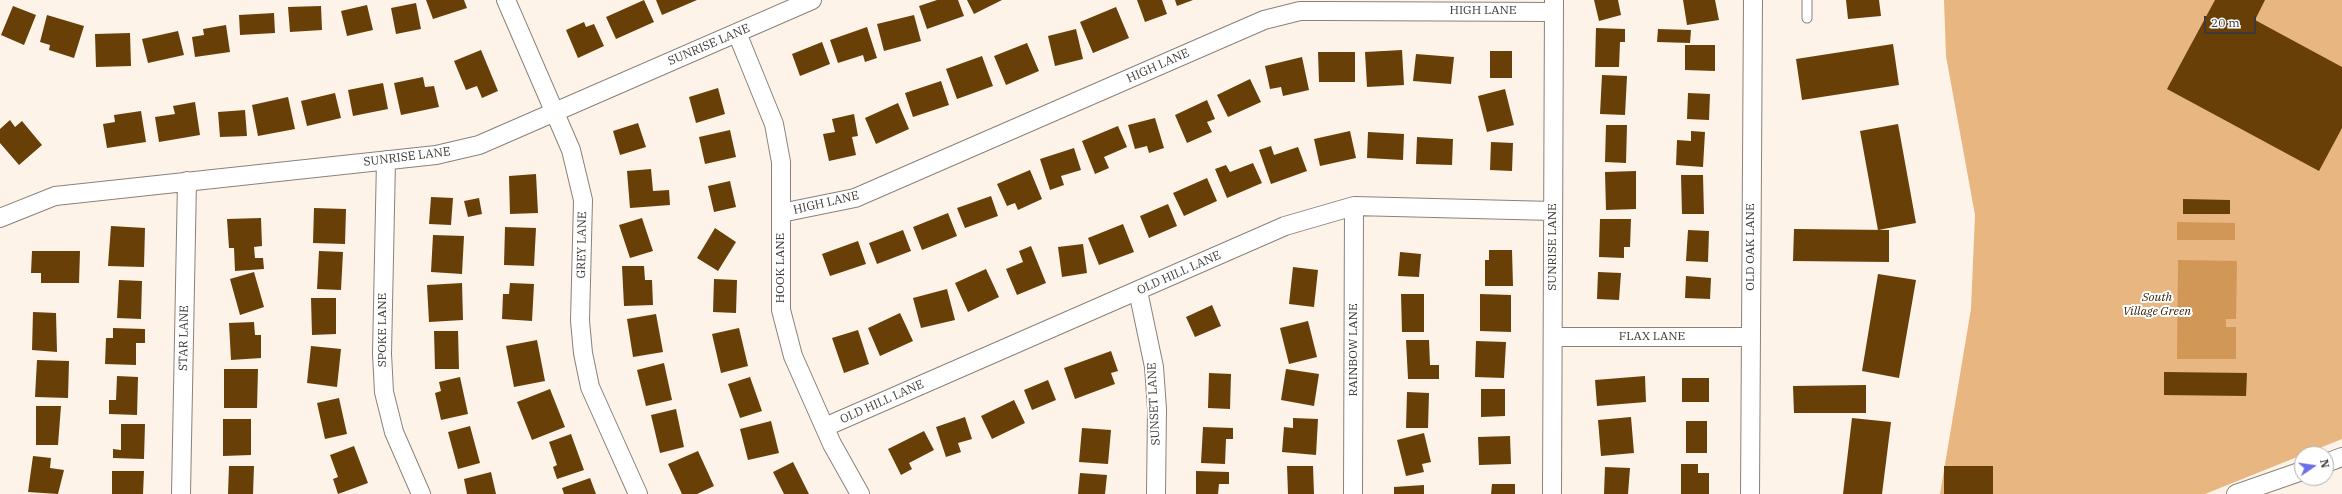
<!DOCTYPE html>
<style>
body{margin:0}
#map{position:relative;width:2342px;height:494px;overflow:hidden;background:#fdf3e9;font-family:"IBM Plex Serif",serif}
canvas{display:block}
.north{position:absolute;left:2294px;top:446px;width:40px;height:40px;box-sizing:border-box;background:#fff;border:1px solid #b2b0af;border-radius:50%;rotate:77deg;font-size:11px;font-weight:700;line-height:16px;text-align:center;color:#3e3a37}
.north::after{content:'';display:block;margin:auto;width:14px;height:18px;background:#696de7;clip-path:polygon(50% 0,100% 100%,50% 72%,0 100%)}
.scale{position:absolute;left:2204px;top:16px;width:52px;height:18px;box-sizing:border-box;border:2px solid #3e3a37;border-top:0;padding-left:5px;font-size:12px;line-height:14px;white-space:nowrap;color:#3e3a37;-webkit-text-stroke:3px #fff;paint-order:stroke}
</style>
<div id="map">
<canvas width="2342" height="494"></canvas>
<div class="north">N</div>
<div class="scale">20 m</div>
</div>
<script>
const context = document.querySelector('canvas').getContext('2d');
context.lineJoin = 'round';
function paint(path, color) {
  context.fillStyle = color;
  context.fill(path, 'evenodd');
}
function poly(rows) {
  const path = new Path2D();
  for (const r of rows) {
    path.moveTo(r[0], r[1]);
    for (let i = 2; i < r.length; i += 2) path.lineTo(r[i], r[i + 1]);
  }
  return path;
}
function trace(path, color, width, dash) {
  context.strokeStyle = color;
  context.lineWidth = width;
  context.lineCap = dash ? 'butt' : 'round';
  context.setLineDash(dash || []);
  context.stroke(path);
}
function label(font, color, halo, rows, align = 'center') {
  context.font = font + ' "IBM Plex Serif",serif';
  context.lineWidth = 4;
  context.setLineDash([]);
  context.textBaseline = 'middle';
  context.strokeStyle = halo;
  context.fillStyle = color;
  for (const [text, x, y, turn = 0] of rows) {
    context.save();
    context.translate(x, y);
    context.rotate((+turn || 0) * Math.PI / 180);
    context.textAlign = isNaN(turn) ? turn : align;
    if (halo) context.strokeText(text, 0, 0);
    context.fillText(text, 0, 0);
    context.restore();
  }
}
const green = poly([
 [1944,0,2342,0,2342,439,2205,494,1940,494,1971,309,1975,215,1946,56]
]);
const water = poly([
 [2177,222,2235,223,2235,240,2177,240],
 [2178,260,2237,261,2236,319,2226,319,2226,327,2236,327,2236,359,2177,359]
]);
const building = poly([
 [426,0,464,0,467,8,433,19],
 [644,0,654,22,616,39,606,17],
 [656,0,697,0,662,15],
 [937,0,958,0,964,16,927,29,919,6],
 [967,0,1002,0,974,14],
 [1137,0,1162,0,1167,14,1145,22],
 [1175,0,1193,0,1177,6],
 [1594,0,1618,0,1621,15,1599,21],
 [1683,0,1715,0,1719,20,1687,25],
 [1846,0,1879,0,1881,16,1848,19],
 [2215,0,2265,0,2255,20,2342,67,2342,128,2319,171,2167,89],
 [416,3,421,29,396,34,391,8],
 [367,5,373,30,347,36,341,11],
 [13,6,36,15,24,45,1,35],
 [321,6,322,30,290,32,288,7],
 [1116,7,1129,38,1093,53,1080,22],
 [274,13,275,33,240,35,239,15],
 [47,15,84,26,74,58,49,50,50,45,40,42],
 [914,15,921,41,884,51,877,24],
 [584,22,586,27,594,24,604,46,578,58,566,30],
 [226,25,230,52,195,57,192,37,204,35,203,29],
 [867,27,877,58,865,62,863,55,838,63,830,40],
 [1596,28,1625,29,1625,42,1620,42,1619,67,1595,67],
 [1076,29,1083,59,1055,66,1048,36],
 [1658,29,1691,30,1690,43,1657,42],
 [178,31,184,55,148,63,142,39],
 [130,33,131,66,96,67,95,34],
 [822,42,830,64,800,76,792,54],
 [1027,43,1039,71,1006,85,994,56],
 [1893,44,1899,85,1802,100,1796,59],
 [1685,45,1715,45,1715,71,1685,70],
 [481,50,498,91,482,98,477,86,466,90,454,61],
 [1402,50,1404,85,1367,87,1365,52],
 [1490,51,1512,51,1512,78,1490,78],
 [1318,52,1355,52,1355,82,1319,82],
 [1416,54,1454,57,1451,84,1413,81],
 [982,56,993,86,957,99,946,69],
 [1302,57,1309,90,1283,96,1281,87,1270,89,1265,66],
 [1602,75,1627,76,1625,115,1600,114],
 [423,77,425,87,434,86,439,107,401,115,394,83],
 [1250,79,1261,102,1228,117,1217,95],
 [941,81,949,105,913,117,905,93],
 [383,83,388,109,353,116,348,90],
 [718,88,725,114,696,123,689,97],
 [1505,89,1514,125,1487,132,1478,96],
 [335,93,341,118,307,126,301,101],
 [1688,93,1710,94,1709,120,1687,119],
 [288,97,295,129,258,136,252,105],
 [1207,100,1215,119,1207,122,1212,132,1187,143,1175,115],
 [195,102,200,135,159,142,155,117,175,114,173,106],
 [898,103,909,129,876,144,865,118],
 [245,110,247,136,220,137,218,112],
 [141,111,146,142,107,148,103,124,115,122,114,115],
 [854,114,858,136,852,137,856,155,829,161,823,134,835,132,832,119],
 [1155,118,1164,148,1149,153,1147,146,1135,149,1128,125],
 [10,120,15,127,22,121,42,145,19,165,0,143,0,129],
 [638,123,646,147,620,155,613,131],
 [1898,124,1916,223,1878,230,1860,131],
 [1606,125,1627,125,1626,163,1605,162],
 [1118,126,1127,147,1104,157,1109,168,1095,174,1082,141],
 [730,130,736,157,705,164,699,137],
 [1350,131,1356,158,1320,166,1314,139],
 [1691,131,1705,132,1703,167,1676,165,1677,140,1691,141],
 [1368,132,1404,134,1403,160,1367,158],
 [1417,137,1453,139,1452,165,1416,164],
 [1491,142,1513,143,1512,171,1490,170],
 [1271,146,1274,155,1298,147,1307,171,1271,184,1259,150],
 [1074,148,1081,170,1061,176,1064,185,1050,190,1040,159],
 [1253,163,1262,183,1227,198,1215,169,1226,165,1230,172],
 [651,169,653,191,669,190,670,205,630,208,627,171],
 [1030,170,1042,199,1018,210,1015,203,1007,206,997,184],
 [1636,171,1636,209,1606,210,1605,172],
 [536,174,538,213,510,214,509,176],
 [1681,175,1703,175,1704,214,1682,214],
 [1207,178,1217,201,1184,216,1173,193],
 [730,181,736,207,714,212,708,186],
 [991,196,998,216,965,228,957,208],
 [431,197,453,198,451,225,429,224],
 [479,198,482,214,468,217,464,201],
 [2183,199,2230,200,2230,214,2183,214],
 [1168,204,1177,226,1149,238,1140,216],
 [314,208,346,209,345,244,313,243],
 [948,213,957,236,922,250,913,227],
 [261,218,262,246,254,247,255,258,263,258,264,269,235,271,234,248,229,248,227,219],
 [642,218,653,251,630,258,619,225],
 [1600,219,1631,219,1630,247,1624,247,1624,258,1599,257],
 [1123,224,1134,252,1099,265,1088,238],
 [111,226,145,228,144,267,108,266],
 [505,227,536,228,534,266,504,265],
 [715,228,736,242,718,271,697,258],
 [1794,229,1889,230,1889,262,1793,261],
 [903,230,911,251,877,264,869,243],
 [1688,230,1709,231,1708,262,1686,261],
 [433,235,464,236,462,274,431,272],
 [858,241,866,264,830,276,822,254],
 [1083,244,1087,273,1062,277,1058,247],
 [1031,246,1046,283,1017,295,1006,269,1023,262,1019,251],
 [1489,250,1512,250,1513,286,1485,286,1485,260,1489,260],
 [32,251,80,251,79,283,41,283,41,273,31,273],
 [319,251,343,252,341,290,317,289],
 [1400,252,1421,254,1419,277,1398,276],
 [622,266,644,266,645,280,652,280,653,305,624,306],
 [1293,267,1318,270,1314,307,1289,304],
 [986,269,999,297,968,312,955,283],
 [254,272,264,307,240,315,230,279],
 [1598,272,1621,273,1619,300,1597,299],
 [1878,274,1916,280,1899,378,1862,371],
 [1686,276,1711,278,1710,299,1685,298],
 [714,279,737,280,736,313,713,312],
 [119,280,142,281,141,319,117,318],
 [462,283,463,320,429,322,427,285],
 [510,283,534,284,532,321,502,319,503,294,509,294],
 [947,289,955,320,921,328,913,298],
 [1401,294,1424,294,1424,332,1402,332],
 [1480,294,1511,295,1511,332,1480,331],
 [311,298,336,298,336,334,312,335],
 [1212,305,1221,326,1195,337,1186,317],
 [33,312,56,313,57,352,32,350],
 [900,313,913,341,880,356,868,328],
 [656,314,663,352,633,357,627,319],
 [1308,321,1317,357,1289,364,1280,328],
 [254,322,255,335,261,335,261,358,231,360,229,323],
 [113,328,145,329,145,343,136,343,136,365,105,364,106,338,113,338],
 [739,328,748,366,721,373,712,334],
 [858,330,869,364,844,373,832,338],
 [434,331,458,331,459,369,435,369],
 [537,340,545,381,514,387,506,346],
 [1406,340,1429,340,1430,365,1439,365,1439,379,1408,379],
 [1476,341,1506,342,1504,378,1475,377],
 [311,346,341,349,337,387,307,383],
 [1111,351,1118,371,1111,373,1115,384,1075,399,1064,368],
 [37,360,69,361,68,398,35,397],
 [664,363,672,400,646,406,637,370],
 [224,369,258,369,257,408,224,408],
 [1286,369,1319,374,1314,406,1281,400],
 [2164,372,2247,373,2246,396,2164,395],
 [1209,373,1231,374,1230,409,1208,408],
 [117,376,138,377,137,415,109,414,109,400,116,400],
 [1645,376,1646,402,1597,406,1595,380],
 [460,377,468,414,441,420,435,393,441,391,439,382],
 [750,377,762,411,740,418,728,384],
 [1682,378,1709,378,1709,402,1682,402],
 [1048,380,1056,400,1032,410,1024,390],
 [1866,385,1866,413,1794,413,1793,386],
 [550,389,565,427,532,440,517,402],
 [1481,389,1505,389,1505,416,1481,417],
 [1407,392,1429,393,1428,428,1406,428],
 [339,398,347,434,325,439,317,403],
 [1014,400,1025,423,992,439,981,416],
 [36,406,61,406,58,445,36,445],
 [676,409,684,447,660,453,651,415],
 [965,417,972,439,958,443,961,452,946,457,936,427],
 [1631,417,1634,453,1601,456,1598,420],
 [1293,418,1318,419,1316,455,1282,452,1284,427,1293,428],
 [1852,418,1891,422,1882,494,1843,494],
 [223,419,251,419,251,455,223,456],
 [771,421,779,453,748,460,740,429],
 [1686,421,1707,421,1707,453,1686,453],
 [121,424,145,424,144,459,113,458,113,449,121,450],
 [470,426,480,463,458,469,448,432],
 [1203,427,1233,428,1233,439,1226,439,1225,464,1201,463],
 [1082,428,1111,430,1108,464,1079,462],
 [924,431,934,450,909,463,912,469,901,475,888,449],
 [1424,433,1431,462,1422,464,1424,472,1406,476,1397,440],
 [571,434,584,470,557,479,553,467,557,465,549,442],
 [1510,436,1511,464,1479,465,1478,437],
 [354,446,368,483,338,494,333,479,338,477,330,455],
 [698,451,714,486,697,494,682,494,668,464],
 [33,456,51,458,50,468,64,470,58,494,28,492],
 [793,462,809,494,784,494,773,472],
 [1681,464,1698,464,1698,473,1709,473,1709,494,1681,494],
 [229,466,254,466,253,494,228,494],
 [1287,466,1313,466,1314,494,1288,494],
 [1944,466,1993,466,1993,494,1944,494],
 [1605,467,1630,468,1628,494,1604,494],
 [112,471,144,471,143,494,112,494],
 [1196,471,1229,472,1229,484,1219,484,1218,494,1196,494],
 [491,472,496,494,467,494,464,479],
 [1080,473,1107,475,1105,494,1078,494],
 [590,478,596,494,564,494,562,488],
 [1492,484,1515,484,1515,494,1491,494],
 [1424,485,1424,494,1394,494,1394,487]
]);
const lane = poly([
 [1807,0,1807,18]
]);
const street = poly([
 [506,0,571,150,583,200,580,321,583,353,590,387,638,494],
 [737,33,774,124,781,162,781,310,793,356,832,444,860,494],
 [386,160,382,354,384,392,394,432,421,494],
 [781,213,855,198,1264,20,1300,11,1323,11,1554,12],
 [0,218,55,196,436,155,479,145,812,0],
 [1138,291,1154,367,1157,409,1156,494],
 [1553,337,1751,337],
 [825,427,1285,226,1354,206,1553,211],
 [2326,463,2342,457],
 [181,494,187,181],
 [1353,494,1354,206],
 [1552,494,1554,1],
 [1750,494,1753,0],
 [2236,494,2302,471]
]);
const streetNames = [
 ["HIGH LANE",1483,11],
 ["SUNRISE LANE",709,45,-23],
 ["HIGH LANE",1158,66,-24],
 ["SUNRISE LANE",407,157,-7],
 ["HIGH LANE",826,203,-13],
 ["GREY LANE",582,245,-89],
 ["SUNRISE LANE",1553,247,-90],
 ["OLD OAK LANE",1751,247,-90],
 ["HOOK LANE",781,268,-90],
 ["OLD HILL LANE",1179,273,-24],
 ["SPOKE LANE",383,330,-90],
 ["FLAX LANE",1652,337],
 ["STAR LANE",184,338,-89],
 ["RAINBOW LANE",1354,350,-90],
 ["OLD HILL LANE",882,402,-24],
 ["SUNSET LANE",1154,404,-93]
];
const parkNames = [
 ["South",2157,298],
 ["Village Green",2157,312]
];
paint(green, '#e8b680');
paint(water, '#d19756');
paint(building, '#683f06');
trace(lane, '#8a8178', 11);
trace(street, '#8a8178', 20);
trace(lane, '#fff', 9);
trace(street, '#fff', 18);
label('12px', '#3e3a37', '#fff', streetNames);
label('italic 12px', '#3b2406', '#fff', parkNames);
</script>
